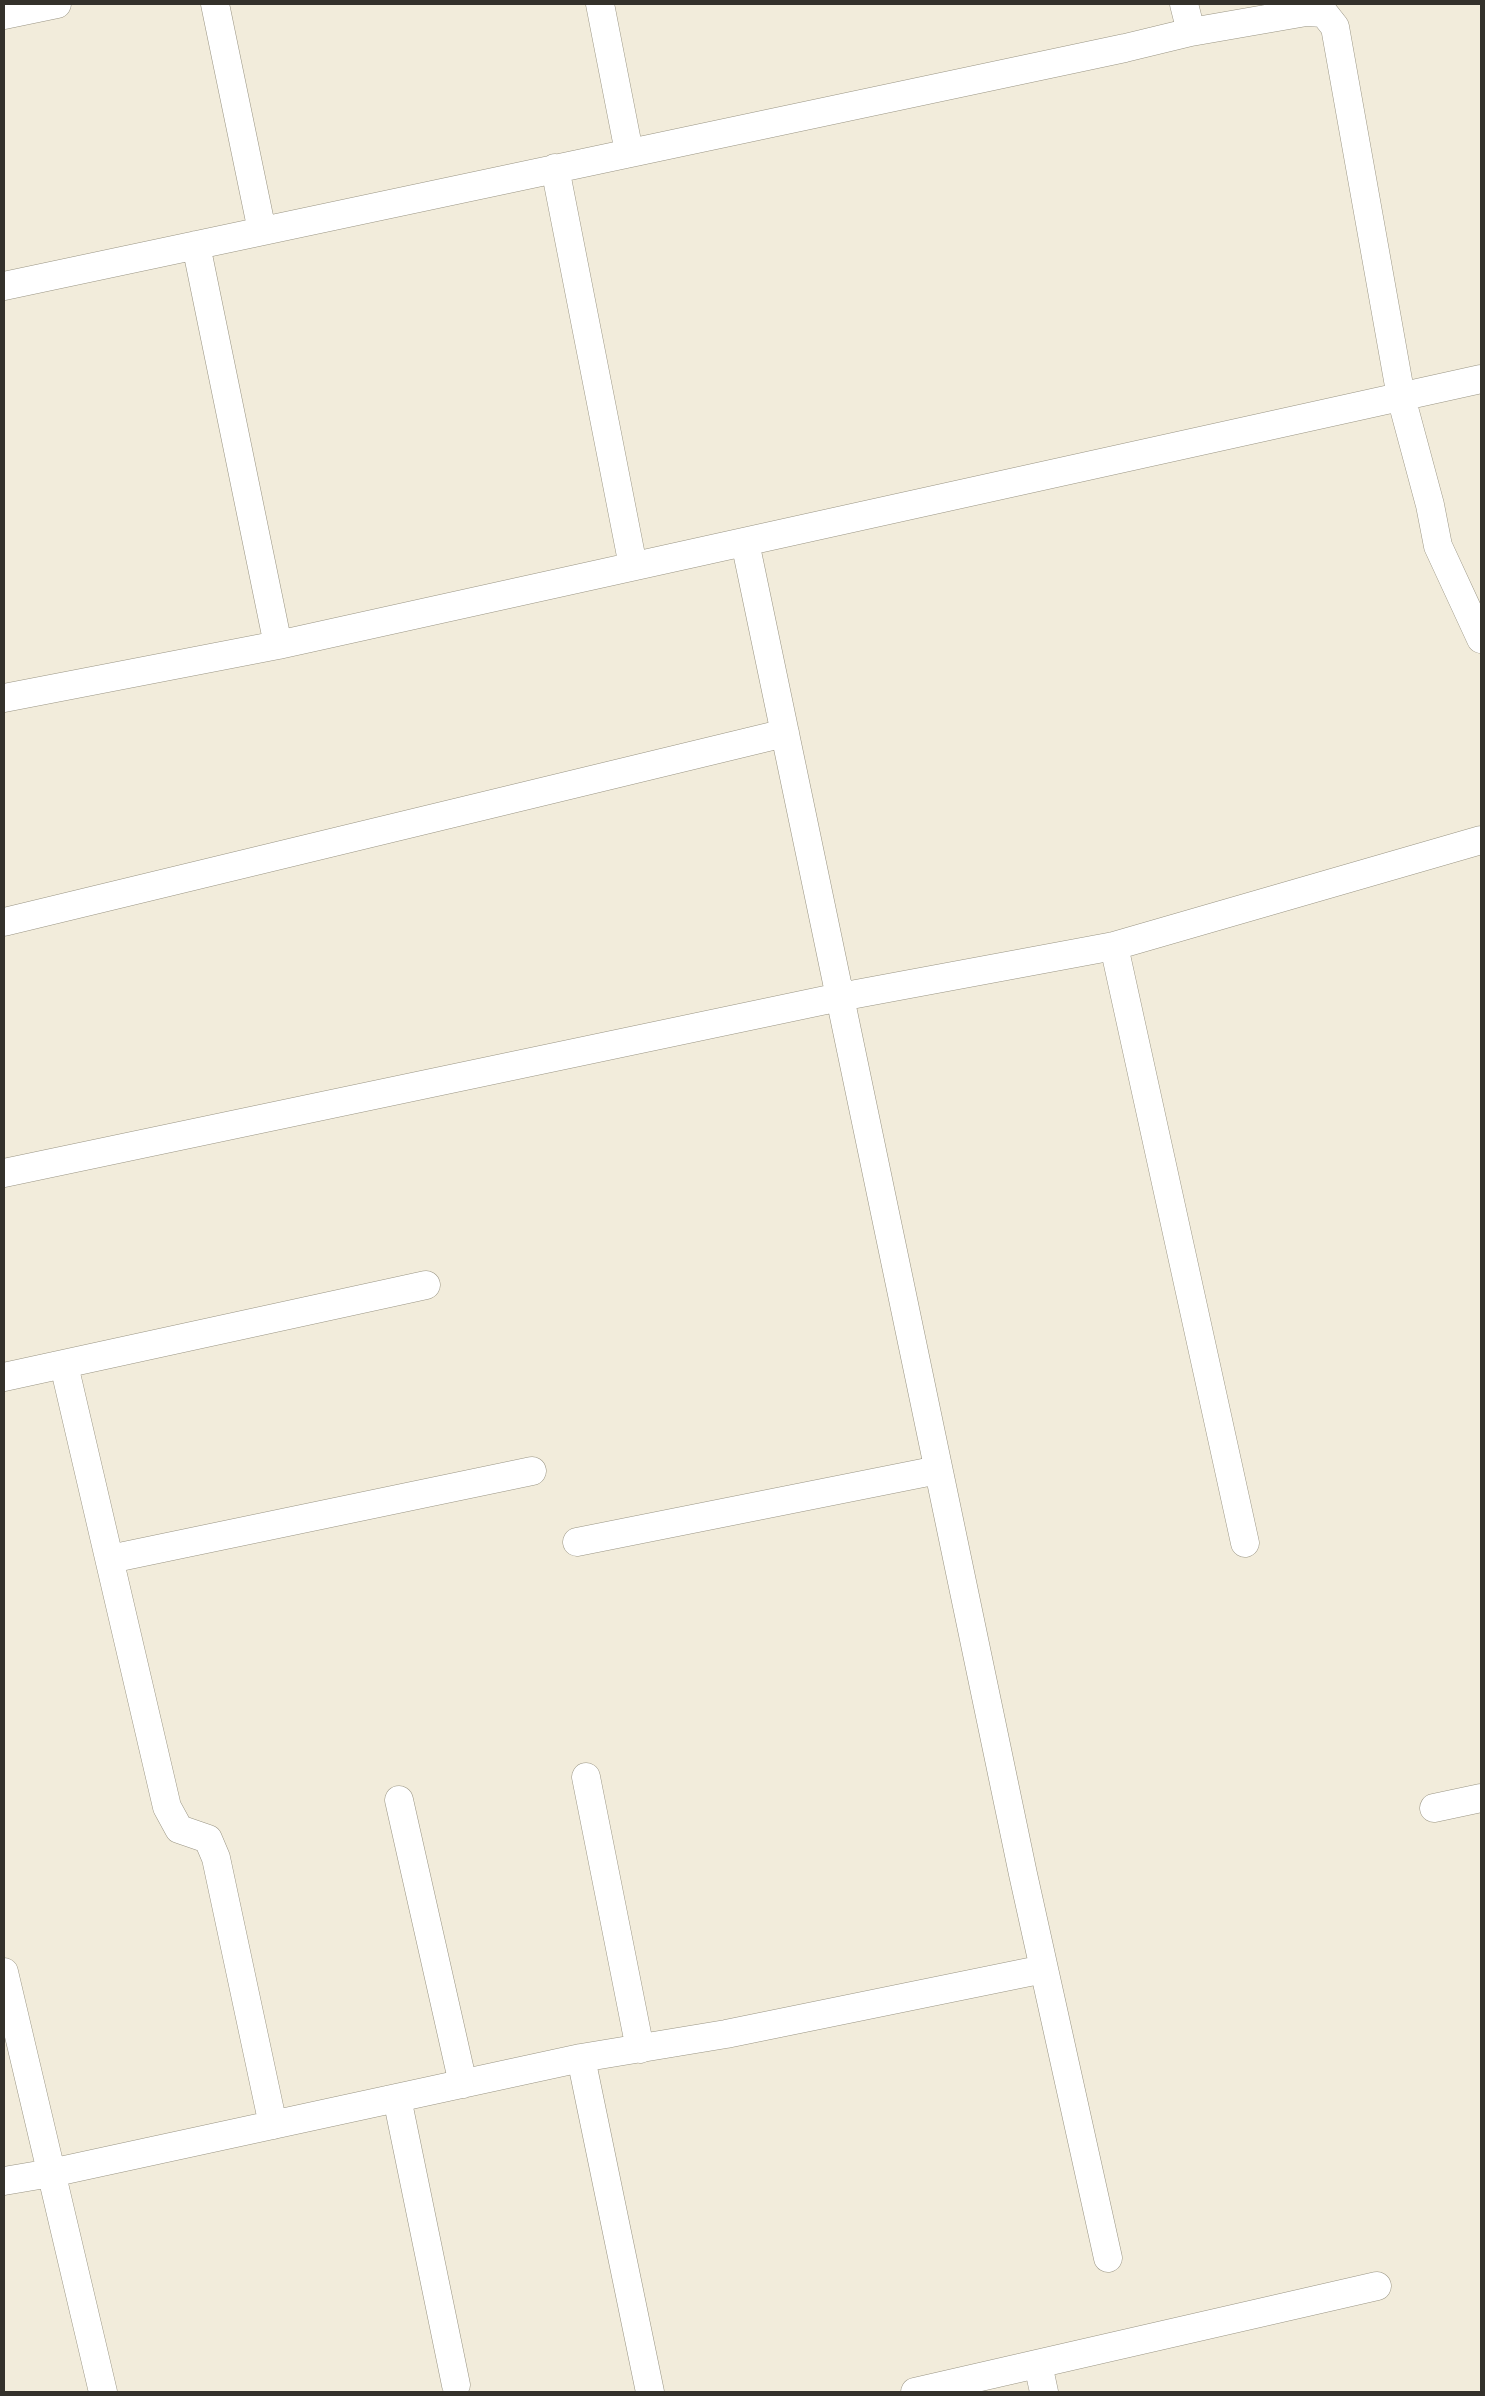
<!DOCTYPE html>
<style>
body{margin:0}
#map{position:relative;width:1485px;height:2396px;overflow:hidden;background:#f2ecdb;font-family:Karla,sans-serif}
canvas{display:block}
.frame{position:absolute;inset:0;border:5px solid #34312b;pointer-events:none}
</style>
<div id="map">
<canvas width="1485" height="2396"></canvas>
<div class="frame"></div>
</div>
<script>
const context = document.querySelector('canvas').getContext('2d');
context.lineJoin = 'round';
function poly(rows) {
  const path = new Path2D();
  for (const r of rows) {
    path.moveTo(r[0], r[1]);
    for (let i = 2; i < r.length; i += 2) path.lineTo(r[i], r[i + 1]);
  }
  return path;
}
function trace(path, color, width, dash) {
  context.strokeStyle = color;
  context.lineWidth = width;
  context.lineCap = dash ? 'butt' : 'round';
  context.setLineDash(dash || []);
  context.stroke(path);
}
const street = poly([
 [215,4,262,231],
 [600,4,629,152],
 [1184,4,1191,32],
 [4,15,57,4],
 [555,168,633,566],
 [196,245,278,645],
 [4,286,1125,48,1191,32,1306,12,1324,13,1335,27,1401,397,1430,505,1438,546,1481,639],
 [745,542,1023,1874,1108,2258],
 [4,698,278,645,1481,379],
 [4,922,785,733],
 [1114,946,1245,1543],
 [4,1173,840,997,1114,946,1481,840],
 [64,1365,167,1807,179,1829,208,1839,216,1858,273,2125],
 [4,1377,426,1285],
 [577,1542,938,1470],
 [110,1559,532,1471],
 [586,1777,640,2049],
 [399,1800,463,2084],
 [1434,1808,1481,1798],
 [4,1972,103,2392],
 [581,2058,650,2392],
 [397,2098,456,2385],
 [4,2181,51,2173,581,2058,726,2034,1044,1969],
 [1038,2364,1044,2392],
 [915,2392,1377,2286]
]);
trace(street, '#9a9584', 29);
trace(street, '#fff', 28);
</script>
